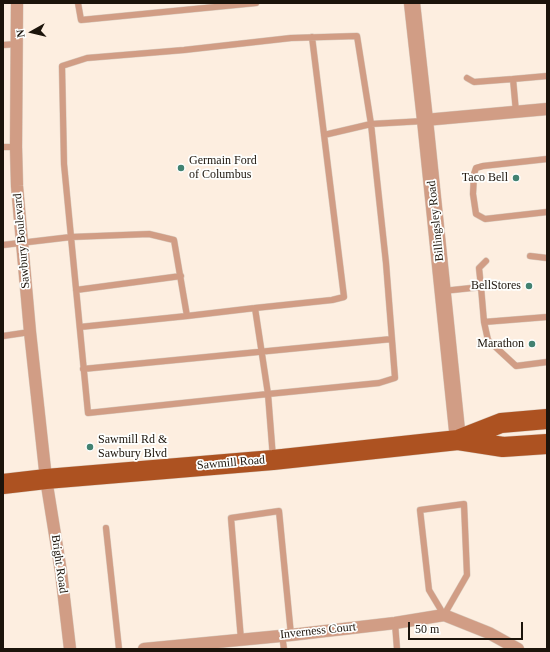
<!DOCTYPE html>
<style>
body{margin:0}
#map{position:relative;width:550px;height:652px;overflow:hidden;background:#fdeee0;font-family:Georgia,serif}
canvas{display:block}
.frame{position:absolute;inset:0;border:4px solid #1c140b;pointer-events:none}
.north{position:absolute;left:12px;top:12px;width:40px;height:40px;-webkit-text-stroke:3px #fefffe;paint-order:stroke;rotate:262deg;font-size:11px;font-weight:700;line-height:16px;text-align:center;color:#1c140b}
.north::after{content:'';display:block;margin:auto;width:14px;height:18px;background:#1c140b;clip-path:polygon(50% 0,100% 100%,50% 72%,0 100%)}
.scale{position:absolute;left:408px;top:622px;width:115px;height:18px;box-sizing:border-box;border:2px solid #1c140b;border-top:0;padding-left:5px;font-size:12px;line-height:14px;white-space:nowrap;color:#1c140b;-webkit-text-stroke:3px #fefffe;paint-order:stroke}
</style>
<div id="map">
<canvas width="550" height="652"></canvas>
<div class="frame"></div>
<div class="north">N</div>
<div class="scale">50 m</div>
</div>
<script>
const context = document.querySelector('canvas').getContext('2d');
context.lineJoin = 'round';
function poly(rows) {
  const path = new Path2D();
  for (const r of rows) {
    path.moveTo(r[0], r[1]);
    for (let i = 2; i < r.length; i += 2) path.lineTo(r[i], r[i + 1]);
  }
  return path;
}
function trace(path, color, width, dash) {
  context.strokeStyle = color;
  context.lineWidth = width;
  context.lineCap = dash ? 'butt' : 'round';
  context.setLineDash(dash || []);
  context.stroke(path);
}
function label(font, color, halo, rows, align = 'center') {
  context.font = font + ' Georgia,serif';
  context.lineWidth = 3.5;
  context.setLineDash([]);
  context.textBaseline = 'middle';
  context.strokeStyle = halo;
  context.fillStyle = color;
  for (const [text, x, y, turn = 0] of rows) {
    context.save();
    context.translate(x, y);
    context.rotate((+turn || 0) * Math.PI / 180);
    context.textAlign = isNaN(turn) ? turn : align;
    if (halo) context.strokeText(text, 0, 0);
    context.fillText(text, 0, 0);
    context.restore();
  }
}
const service = poly([
 [78,3,81,20,256,3],
 [3,45,17,44],
 [467,78,474,82,513,79,516,112],
 [513,79,547,76],
 [3,147,16,147],
 [547,159,483,166,476,168,474,174,473,194,476,214,485,219,547,212],
 [3,245,71,237,64,164,62,66,87,58,184,50,291,38,357,36,371,124,424,121],
 [530,256,547,258],
 [481,287,479,268,486,261],
 [76,290,181,276],
 [443,291,481,287,484,322,488,340,516,366,547,362],
 [255,308,268,394,88,413,71,237,149,234,174,240,187,316,255,308,332,300,344,297,312,37],
 [484,322,547,317],
 [80,327,187,316],
 [3,336,30,332],
 [83,369,392,339],
 [273,458,268,394,379,383,395,378,386,263,371,124,324,135],
 [464,504,467,575,444,615,429,590,420,510,464,504],
 [106,528,119,649],
 [395,623,397,649],
 [282,635,284,649],
 [241,640,231,518,279,511,291,635]
]);
const minor = poly([
 [17,3,16,147,17,186,30,332,46,479,61,572,70,649],
 [425,120,547,109],
 [144,649,291,635,395,623,444,615,489,633,518,649]
]);
const tertiary = poly([
 [412,3,425,120,458,440]
]);
const primary = poly([
 [460,439,501,423,547,419],
 [3,484,46,479,273,460,458,440,503,447,547,444]
]);
const markers = [
 [181,168,4,"#428271"],
 [516,178,4,"#428271"],
 [529,286,4,"#428271"],
 [532,344,4,"#428271"],
 [90,447,4,"#428271"]
];
const poiNames = [
 ["Germain Ford",189,161,"left"],
 ["of Columbus",189,175,"left"],
 ["Taco Bell",508,178],
 ["BellStores",521,286],
 ["Marathon",524,344],
 ["Sawmill Rd &",98,440,"left"],
 ["Sawbury Blvd",98,454,"left"]
];
const streetNames = [
 ["Billingsley Road",436,221,-96],
 ["Sawbury Boulevard",22,241,-95],
 ["Sawmill Road",231,463,-5],
 ["Bright Road",59,564,82],
 ["Inverness Court",318,631,-6]
];
trace(service, '#d9cbbe', 7);
trace(minor, '#d9cbbe', 13);
trace(tertiary, '#d9cbbe', 17);
trace(primary, '#d9cbbe', 21);
trace(service, '#d19d85', 6);
trace(minor, '#d19d85', 12);
trace(tertiary, '#d19d85', 16);
trace(primary, '#ad5221', 20);
for (const [x, y, r, color] of markers) {
  const dot = new Path2D();
  dot.arc(x, y, r, 0, 2 * Math.PI);
  context.fillStyle = color;
  context.fill(dot);
  trace(dot, '#fefffe', 1.5);
}
label('12px', '#1c140b', '#fefffe', poiNames, 'right');
label('12px', '#1c140b', '#fefffe', streetNames);
</script>
